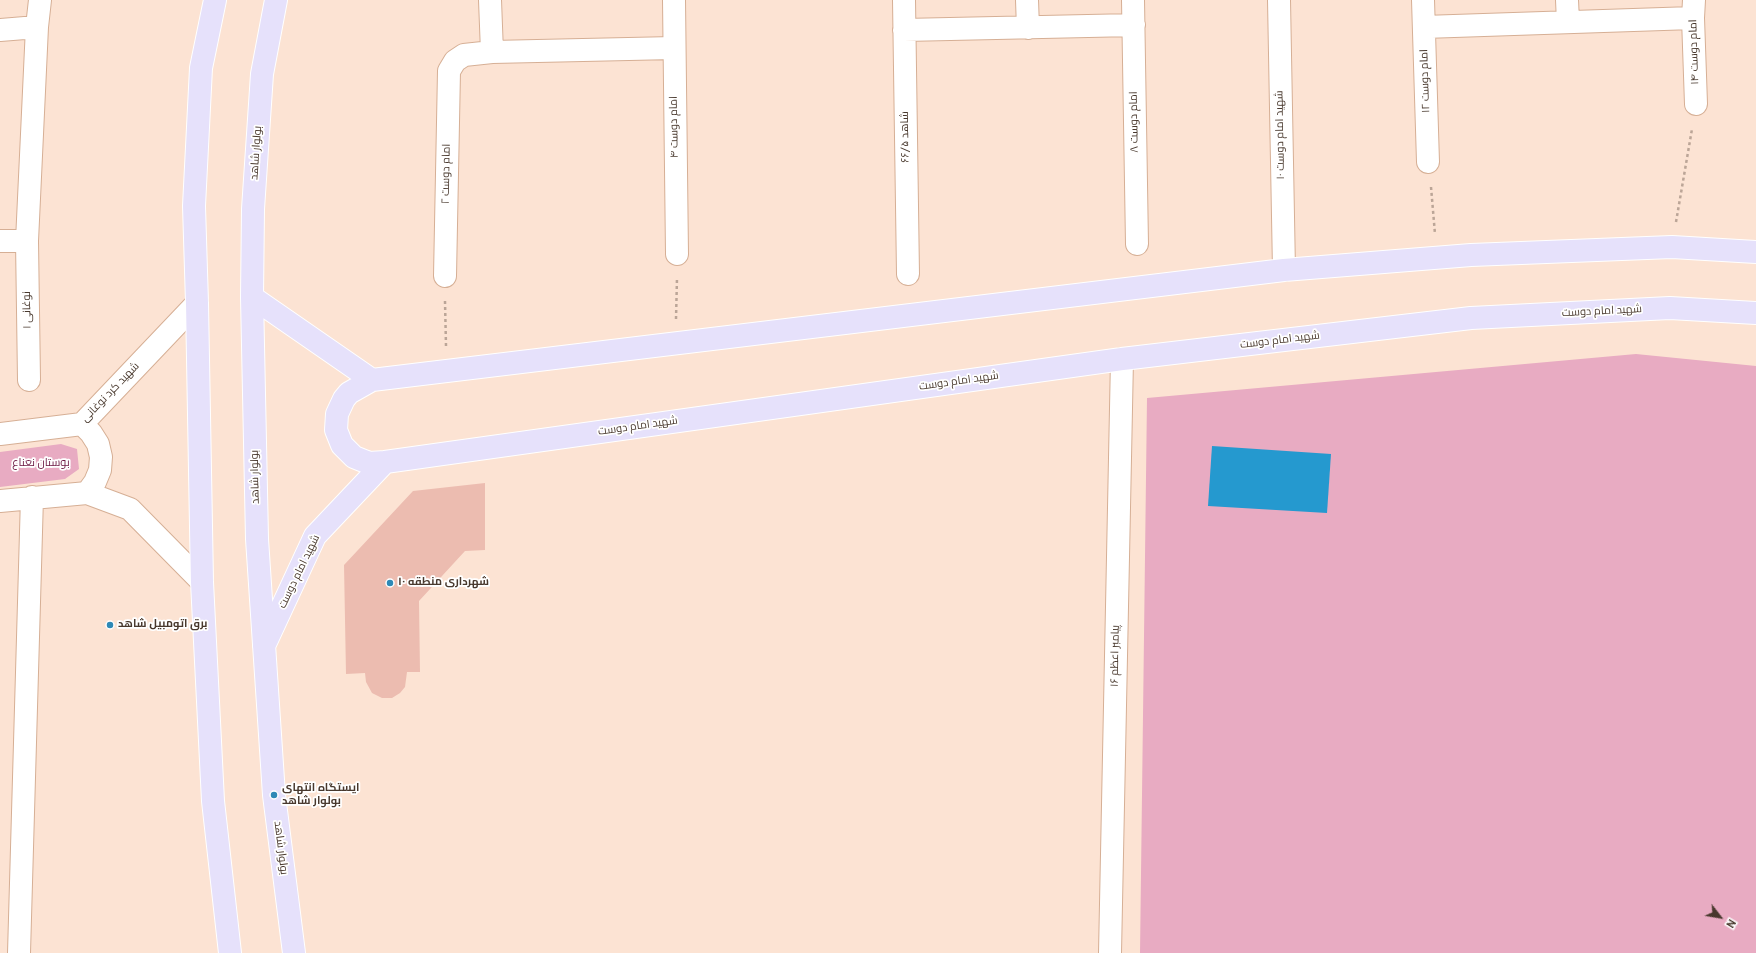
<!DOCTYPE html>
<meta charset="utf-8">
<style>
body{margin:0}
#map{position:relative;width:1756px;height:953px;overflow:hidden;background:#fce3d3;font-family:Overpass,sans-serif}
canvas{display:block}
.north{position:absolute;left:1700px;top:897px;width:40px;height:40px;-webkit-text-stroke:3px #fff;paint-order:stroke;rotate:121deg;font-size:11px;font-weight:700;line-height:16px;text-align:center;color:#48382d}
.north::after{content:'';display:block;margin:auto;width:14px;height:18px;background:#48382d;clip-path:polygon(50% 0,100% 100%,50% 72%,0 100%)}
</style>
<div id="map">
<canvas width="1756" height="953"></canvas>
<div class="north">N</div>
</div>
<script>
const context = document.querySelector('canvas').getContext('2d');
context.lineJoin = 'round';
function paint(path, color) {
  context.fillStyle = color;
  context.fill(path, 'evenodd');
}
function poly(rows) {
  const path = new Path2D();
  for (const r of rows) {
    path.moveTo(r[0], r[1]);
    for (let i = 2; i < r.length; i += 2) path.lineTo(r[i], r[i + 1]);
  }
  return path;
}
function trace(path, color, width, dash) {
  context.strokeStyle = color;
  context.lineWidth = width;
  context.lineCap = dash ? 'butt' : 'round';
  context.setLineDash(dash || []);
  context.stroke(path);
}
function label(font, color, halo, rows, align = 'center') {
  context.font = font + ' Overpass,Cairo,sans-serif';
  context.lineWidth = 3.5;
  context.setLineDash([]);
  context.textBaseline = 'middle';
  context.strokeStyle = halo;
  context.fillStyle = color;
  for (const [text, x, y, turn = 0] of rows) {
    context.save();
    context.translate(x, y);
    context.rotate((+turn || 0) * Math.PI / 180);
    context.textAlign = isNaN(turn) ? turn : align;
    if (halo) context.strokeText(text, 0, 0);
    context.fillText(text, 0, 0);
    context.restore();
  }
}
const green = poly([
 [1636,354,1756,366,1756,953,1140,953,1147,398],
 [61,444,77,449,79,469,65,479,0,487,0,452]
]);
const water = poly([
 [1212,446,1331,454,1327,513,1208,506]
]);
const building = poly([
 [485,483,485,550,465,551,419,601,420,672,407,672,405,687,400,693,392,698,382,698,372,693,366,682,365,673,346,674,344,565,413,491]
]);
const path = poly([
 [1431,187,1435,234],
 [1676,222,1692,129],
 [445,301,446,346],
 [676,319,677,278]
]);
const minor = poly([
 [490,0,492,52],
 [674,0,677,254],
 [904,0,908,274],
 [1027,0,1028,28],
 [1133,0,1137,244],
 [1279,0,1284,270],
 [1423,0,1428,162],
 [1567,0,1568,22],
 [1694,0,1693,18,1696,104],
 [1424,27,1693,18],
 [0,30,37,27],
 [904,30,1134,25],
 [0,241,27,241,37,27,40,0],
 [27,241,29,380],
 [445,276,449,71,455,61,464,55,492,52,674,48],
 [82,424,91,433,98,444,101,457,100,470,95,482,87,493],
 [0,434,82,424,197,303],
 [0,501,87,493,130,509,202,582],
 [19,953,32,497],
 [1110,953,1122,359]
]);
const major = poly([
 [215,0,201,68,194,206,197,303,202,582,213,801,230,953],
 [276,0,262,74,253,209,252,297,257,539,274,795,294,953],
 [252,297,372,380,1284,270,1471,255,1672,247,1756,252],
 [372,380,349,393,344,399,337,414,336,430,342,445,354,457,369,463,385,462],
 [264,646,315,536,385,462,1122,359,1471,318,1670,308,1756,313]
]);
const markers = [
 [390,583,4,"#2e89b6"],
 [110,625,4,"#2e89b6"],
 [274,795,4,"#2e89b6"]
];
const streetNames = [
 ["امام دوست ۱۴",1695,52,-92],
 ["امام دوست ۱۲",1426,81,-92],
 ["امام دوست ۸",1135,122,-91],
 ["امام دوست ۴",675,127,-91],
 ["شهید امام دوست ۱۰",1281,135,-91],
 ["شاهد ۶۶/۵",906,137,-91],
 ["بولوار شاهد",257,153,-86],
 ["امام دوست ۲",447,174,-89],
 ["نوغانی ۱",28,310,-91],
 ["شهید امام دوست",1602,312,-3],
 ["شهید امام دوست",1280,341,-7],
 ["شهید امام دوست",959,382,-8],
 ["شهید کرد نوغانی",111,393,-46],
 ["شهید امام دوست",638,427,-8],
 ["بولوار شاهد",256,477,-91],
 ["شهید امام دوست",300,572,-64],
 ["پیامبر اعظم ۱۶",1116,656,-89],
 ["بولوار شاهد",280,848,83]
];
const parkNames = [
 ["بوستان نعناع",41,464]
];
const poiNames = [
 ["شهرداری منطقه ۱۰",398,583],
 ["برق اتومبیل شاهد",118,625],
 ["ایستگاه انتهای",282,789],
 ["بولوار شاهد",282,802]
];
paint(green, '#e8abc2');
paint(water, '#2599cf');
paint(building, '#ecbcb0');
trace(minor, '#d6af95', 24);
trace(major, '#fff', 24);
trace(path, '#bba597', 2.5, [3, 3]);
trace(minor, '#fff', 22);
trace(major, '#e6e1fb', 22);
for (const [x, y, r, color] of markers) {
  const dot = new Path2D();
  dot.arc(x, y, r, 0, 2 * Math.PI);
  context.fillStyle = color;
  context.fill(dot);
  trace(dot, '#fff', 1.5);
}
label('11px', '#48382d', '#fff', streetNames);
label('11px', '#6b1641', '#fff', parkNames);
label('bold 11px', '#48382d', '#fff', poiNames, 'left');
</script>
